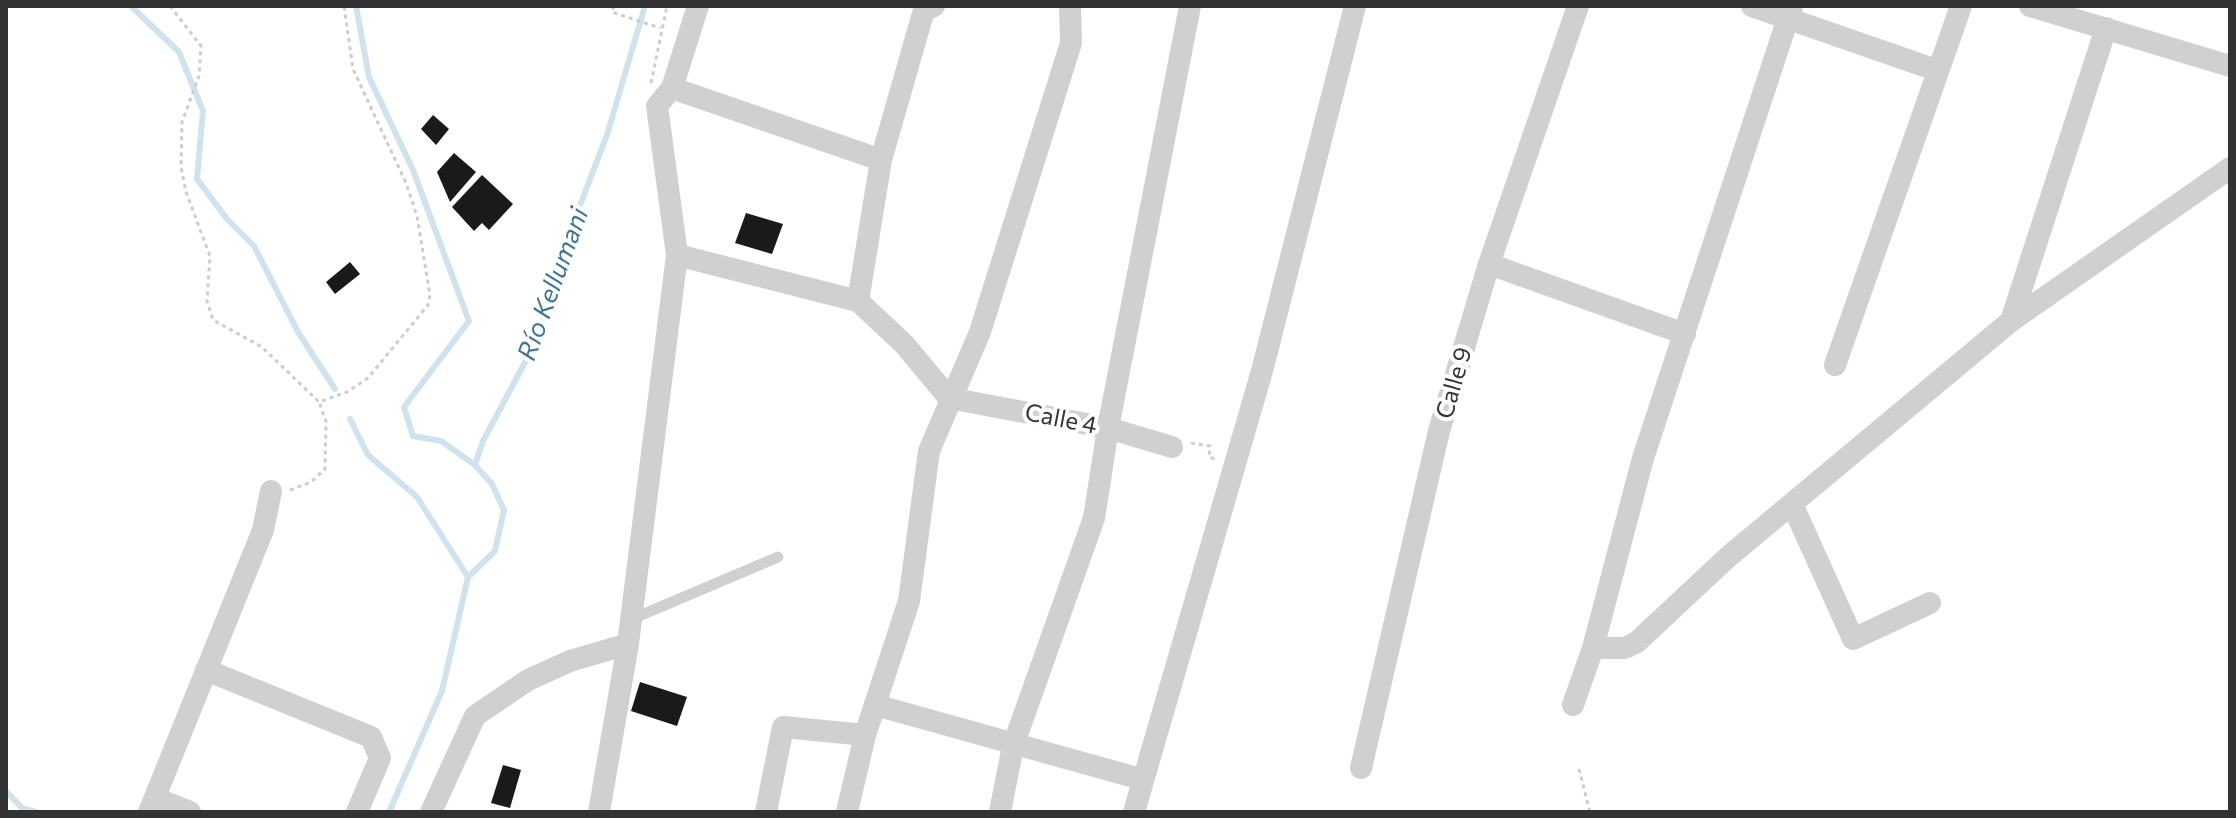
<!DOCTYPE html>
<meta charset="utf-8">
<style>
body{margin:0}
#map{position:relative;width:2236px;height:818px;overflow:hidden;background:#fff;font-family:Commissioner,sans-serif}
canvas{display:block}
.frame{position:absolute;inset:0;border:8px solid #333;pointer-events:none}
</style>
<div id="map">
<canvas width="2236" height="818"></canvas>
<div class="frame"></div>
</div>
<script>
const context = document.querySelector('canvas').getContext('2d');
context.lineJoin = 'round';
function poly(rows) {
  const path = new Path2D();
  for (const r of rows) {
    path.moveTo(r[0], r[1]);
    for (let i = 2; i < r.length; i += 2) path.lineTo(r[i], r[i + 1]);
  }
  return path;
}
function trace(path, color, width, dash) {
  context.strokeStyle = color;
  context.lineWidth = width;
  context.lineCap = dash ? 'butt' : 'round';
  context.setLineDash(dash || []);
  context.stroke(path);
}
function paint(path, color) {
  context.fillStyle = color;
  context.fill(path, 'evenodd');
}
function label(font, color, halo, rows, align = 'center') {
  context.font = font + ' Commissioner,sans-serif';
  context.lineWidth = 8;
  context.setLineDash([]);
  context.textBaseline = 'middle';
  context.strokeStyle = halo;
  context.fillStyle = color;
  for (const [text, x, y, turn = 0] of rows) {
    context.save();
    context.translate(x, y);
    context.rotate((+turn || 0) * Math.PI / 180);
    context.textAlign = isNaN(turn) ? turn : align;
    if (halo) context.strokeText(text, 0, 0);
    context.fillText(text, 0, 0);
    context.restore();
  }
}
const stream = poly([
 [131,6,179,52,203,111,197,179,227,219,254,246,298,332,335,389],
 [356,6,369,77,413,170,469,321,404,407,413,436,441,441,475,465],
 [350,419,368,455,417,497,468,577],
 [6,791,22,808,36,812],
 [389,812,442,691,468,577,495,551,504,510,492,484,475,465,483,441,538,338,559,260,607,135,645,6]
]);
const building = poly([
 [433,115,449,129,436,145,421,129],
 [454,153,476,172,450,202,437,172],
 [482,175,513,204,489,230,482,223,474,231,452,207],
 [746,213,783,224,772,254,735,243],
 [350,262,360,274,335,294,326,282],
 [640,682,687,697,677,726,631,711],
 [503,765,521,770,510,808,491,803]
]);
const path = poly([
 [170,6,201,46,199,76,182,122,181,167,186,192,210,256,207,301,213,320,262,347,319,402,347,392,368,378,428,305,430,295,417,216,406,183,353,69,344,6],
 [614,6,612,12,660,28],
 [651,83,667,6],
 [1191,443,1210,446,1209,457,1215,459],
 [290,490,311,482,325,469,326,421,319,402],
 [1579,769,1590,812]
]);
const lane = poly([
 [632,619,778,557]
]);
const street = poly([
 [1752,6,1936,70],
 [2030,6,2230,66],
 [672,88,881,160],
 [677,255,858,301,904,344,949,398,1108,428,1172,447],
 [1489,264,1685,334],
 [858,301,881,160,924,10,934,6],
 [2011,321,2106,28],
 [1835,365,1961,6],
 [1792,504,1853,639,1930,603],
 [1593,648,1625,648,1637,642,1728,557,2011,321,2230,168],
 [206,670,371,737,380,758,357,812],
 [875,705,1141,779],
 [1573,705,1593,648,1643,458,1792,6],
 [1361,768,1439,431,1489,264,1578,6],
 [155,798,190,812],
 [149,812,263,530,271,491],
 [431,812,475,716,528,680,570,661,628,644],
 [599,812,628,644,677,255,657,106,672,88,698,6],
 [766,812,783,727,865,735],
 [847,812,865,735,909,601,929,451,980,332,1071,43,1070,6],
 [1000,812,1013,746,1094,518,1108,428,1190,6],
 [1134,812,1262,371,1355,6]
]);
const streetNames = [
 ["Calle 9",1454,383,-74],
 ["Calle 4",1061,419,11]
];
const waterNames = [
 ["Río Kellumani",553,284,-70]
];
trace(stream, '#cfe2ee', 6);
paint(building, '#1a1a1a');
trace(path, '#cdcdcd', 3, [4, 4]);
trace(lane, '#d0d0d0', 11);
trace(street, '#d0d0d0', 22);
label('24px', '#333', '#fff', streetNames);
label('italic 26px', '#3f7597', '#fff', waterNames);
</script>
